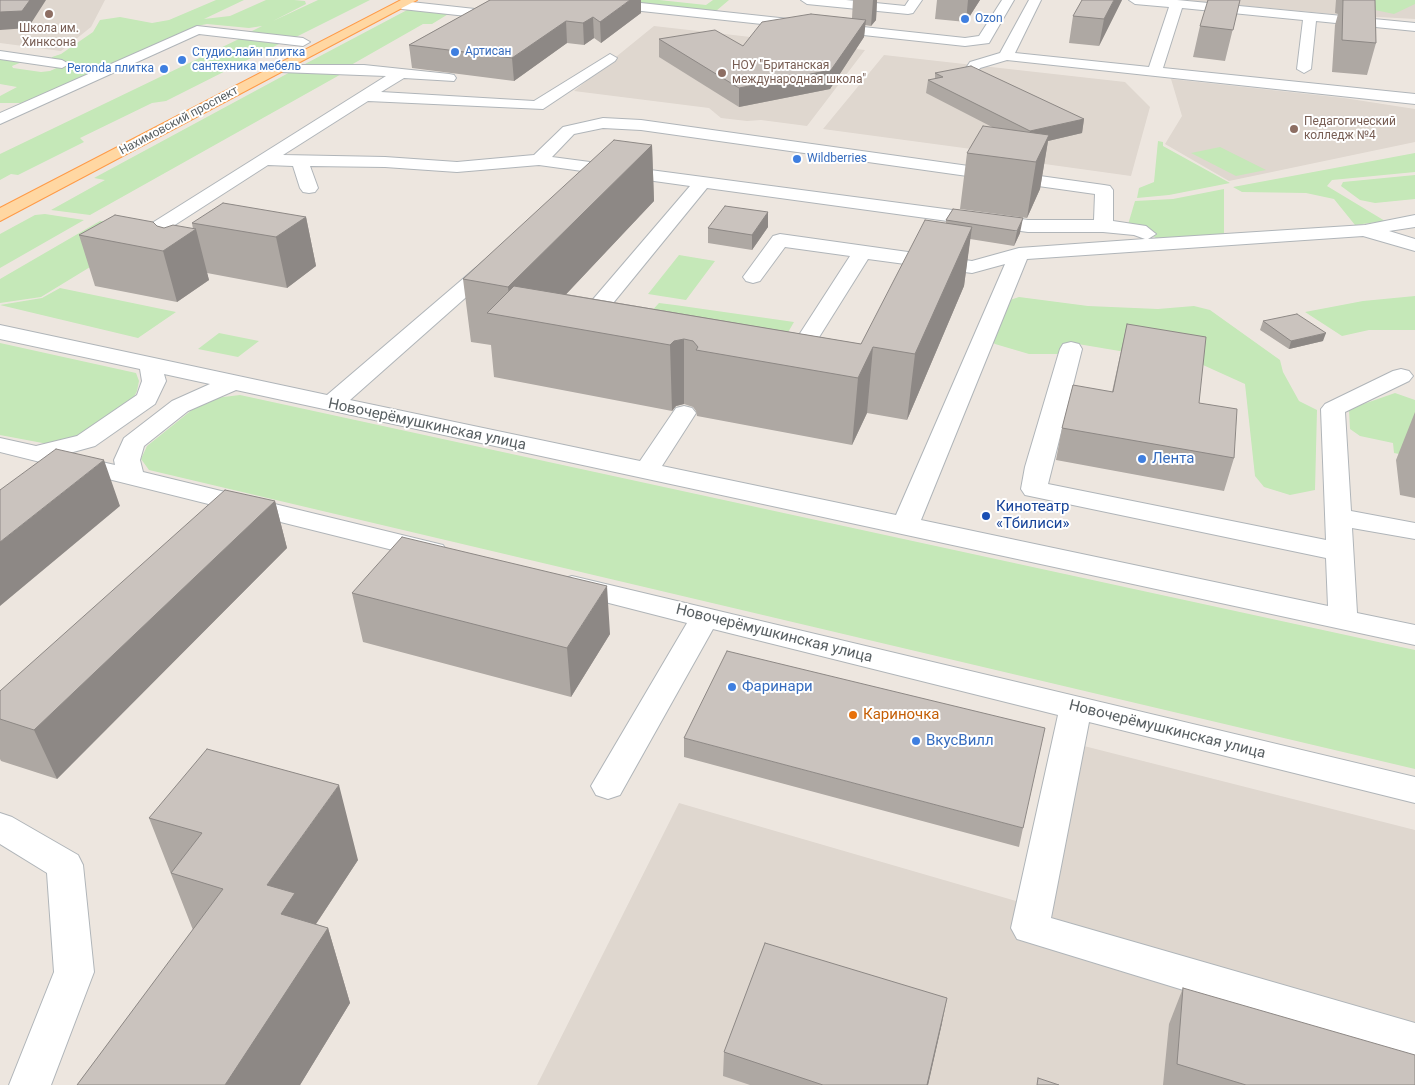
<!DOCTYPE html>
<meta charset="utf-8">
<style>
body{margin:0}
canvas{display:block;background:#ede6df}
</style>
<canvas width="1415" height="1085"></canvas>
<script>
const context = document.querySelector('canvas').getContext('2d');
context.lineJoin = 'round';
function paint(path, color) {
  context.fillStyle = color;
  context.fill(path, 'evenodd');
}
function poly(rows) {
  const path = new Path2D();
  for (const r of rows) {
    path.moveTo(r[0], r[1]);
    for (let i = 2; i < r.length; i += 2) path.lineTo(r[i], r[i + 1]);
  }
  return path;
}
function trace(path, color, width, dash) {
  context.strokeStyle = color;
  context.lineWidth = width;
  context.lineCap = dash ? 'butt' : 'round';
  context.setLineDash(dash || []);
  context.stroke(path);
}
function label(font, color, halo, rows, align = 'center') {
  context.font = font + ' Roboto,sans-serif';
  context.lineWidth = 4;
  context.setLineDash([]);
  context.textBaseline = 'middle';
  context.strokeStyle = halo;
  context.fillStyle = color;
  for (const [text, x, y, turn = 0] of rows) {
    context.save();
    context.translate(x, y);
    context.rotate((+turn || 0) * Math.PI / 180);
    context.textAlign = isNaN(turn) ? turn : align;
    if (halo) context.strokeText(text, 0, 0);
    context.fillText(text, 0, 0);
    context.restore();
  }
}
const education = poly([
 [0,0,105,0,91,27,61,51,0,43],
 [1184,0,1415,0,1415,19,1342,15],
 [654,26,865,50,807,126,761,120,747,121,721,118,709,108,574,91],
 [884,55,1125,82,1150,107,1131,176,1023,161,1001,153,823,129],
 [1171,79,1344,98,1415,109,1415,142,1229,181,1165,144,1182,116],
 [1080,745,1415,830,1415,1085,537,1085,679,803,1047,910]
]);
const green = poly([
 [216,0,244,0,204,19,230,16,266,0,294,0,305,1,306,4,273,21,318,0,370,0,294,38,248,33,262,26,249,28,207,24,197,26,95,73,21,103,0,103,0,96,17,87,0,84,0,58,22,62,12,66,13,68,41,72,50,71,63,65,51,60,52,57,61,54,93,32,100,20,120,17,152,23,169,20],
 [612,0,659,0,706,5,713,0,729,0,716,11],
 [1361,0,1415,0,1415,4,1394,14,1351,5],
 [409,9,450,13,432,24,423,24,351,65,305,64],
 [241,38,283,42,166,101,152,103,80,138,84,142,18,175,11,174,0,180,0,154],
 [294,70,345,72,90,215,51,210,105,180,94,178],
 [1158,141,1163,142,1163,146,1230,183,1169,195,1137,198,1139,188,1154,182],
 [1220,147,1266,170,1236,176,1191,153],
 [1415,153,1415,172,1332,180,1327,186,1385,221,1355,225,1334,199,1306,193,1242,192,1233,187],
 [1415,175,1415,199,1375,203,1360,200,1341,186,1343,182],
 [1224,189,1224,236,1159,240,1142,229,1127,228,1135,201,1173,199],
 [45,214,84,220,0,268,0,234,35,215],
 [100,221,154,228,41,297,0,303,0,279],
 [679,255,715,261,686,300,648,294],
 [60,288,176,312,138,338,0,305,42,298],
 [1415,296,1415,330,1369,330,1342,336,1305,312,1363,301],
 [1019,297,1088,306,1158,309,1194,306,1210,310,1280,360,1283,372,1299,401,1317,410,1315,490,1290,495,1264,487,1255,476,1245,384,1203,365,1072,343,1060,354,1029,354,995,344,990,340,996,321,1010,300],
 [659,303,675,305,794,322,776,353,646,317],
 [219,333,259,341,238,357,198,349],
 [0,343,136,373,139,381,137,391,132,401,77,437,48,444,0,435],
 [1395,393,1415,400,1415,457,1394,453,1393,443,1360,436,1350,429,1349,409],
 [240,395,1415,650,1415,769,149,470,141,459,147,446,198,405,215,398]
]);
const minor = poly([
 [511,0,525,0,517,8,485,18,402,9,395,5,402,1,484,10,511,0],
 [571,0,613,0,965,38,979,36,1002,0,1014,0,989,43,965,46,577,4,571,0],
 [801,0,846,0,905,6,909,0,922,0,913,13,908,14,807,4,801,0],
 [1029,0,1041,0,1015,53,1149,67,1169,7,1135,4,1129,0,1177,0,1415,23,1415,31,1316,21,1311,69,1304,73,1297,69,1303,20,1182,8,1163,68,1415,94,1415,104,1007,60,980,68,978,71,1004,84,1007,87,1004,90,994,90,969,78,964,71,970,62,1000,53,1029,0],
 [197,26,303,38,310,42,303,46,199,34,0,124,0,113,197,26],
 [0,51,62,60,69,64,62,68,0,59,0,51],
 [610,54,617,58,615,61,543,109,368,101,283,155,385,157,457,162,534,155,563,127,603,118,641,120,1104,185,1110,186,1113,190,1113,221,1146,226,1156,234,1148,239,1365,225,1415,215,1415,227,1389,231,1415,239,1415,251,1363,236,1027,259,921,520,1328,606,1326,558,1025,495,1021,489,1025,467,1060,349,1063,344,1071,342,1079,344,1082,349,1048,484,1326,540,1321,409,1325,404,1393,371,1401,369,1409,371,1413,376,1409,381,1345,412,1351,511,1415,523,1415,539,1352,528,1357,613,1415,625,1415,645,236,390,188,411,144,446,140,460,143,472,443,545,447,551,443,557,433,560,0,452,0,438,36,446,77,436,137,395,142,381,140,369,0,339,0,325,327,395,485,260,492,258,499,260,502,264,499,268,350,400,640,461,676,408,684,406,692,408,696,413,662,466,896,515,1005,264,972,273,868,259,801,366,798,371,790,373,782,371,779,366,850,256,785,247,760,281,753,283,746,281,743,277,773,236,780,234,972,261,1019,248,1145,239,1134,235,1103,232,1028,232,707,188,587,335,579,337,571,335,568,330,571,325,690,186,539,165,457,172,385,167,310,166,318,188,315,192,309,193,303,192,300,188,293,166,268,165,139,248,125,248,122,244,125,240,386,76,281,72,274,68,276,65,364,65,449,74,454,75,456,78,454,81,404,78,381,92,534,101,610,54],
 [603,128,641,130,1095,194,1094,220,1028,220,552,157,574,134,603,128],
 [164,374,210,384,172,401,124,438,114,460,115,465,66,454,95,446,155,404,166,381,164,374],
 [572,576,1415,777,1415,803,1089,722,1051,918,1415,1023,1415,1061,1017,939,1011,928,1058,715,713,629,620,795,608,799,596,795,591,786,687,623,562,591,558,585,562,579,572,576],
 [0,813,12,817,78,855,83,865,94,972,51,1085,9,1085,54,972,47,873,0,844,0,813]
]);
const major = poly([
 [401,0,417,0,0,221,0,208,401,0]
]);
const wall = poly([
 [490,0,641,13,601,43,594,38,584,45,567,43,514,81,412,68,409,45],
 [853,0,877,0,876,20,871,26,865,25,864,37,830,89,739,107,659,57,659,39,743,46,852,18],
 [937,0,980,0,966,22,935,19],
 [1122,0,1099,46,1069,43,1073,16],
 [1240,0,1225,61,1193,57,1200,26],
 [1336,0,1375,0,1376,43,1367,75,1332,72,1335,25,1338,14,1335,13],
 [935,73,1084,119,1082,133,1048,141,1040,189,1027,218,960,209,967,153,994,128,926,93,928,80,935,79],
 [652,145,654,201,566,294,861,344,946,223,946,220,953,209,1020,233,1014,246,970,239,964,286,907,420,867,413,852,445,697,416,696,411,693,407,684,404,676,406,672,411,494,377,491,345,471,342,463,279],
 [768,212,768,227,752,250,708,243,708,228],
 [306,217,316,266,287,288,207,273,209,280,177,302,95,286,79,235,157,226,164,228,193,229,192,223],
 [1263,321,1323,341,1289,349,1260,330],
 [1127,324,1199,403,1234,458,1224,491,1056,460,1062,428,1112,392],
 [1415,412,1415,498,1400,495,1396,460],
 [275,501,287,548,57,779,1,761,0,759,0,691],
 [352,593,610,634,571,697,363,642],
 [684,738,1023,828,1019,847,684,757],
 [149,818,358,860,316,924,328,928,350,1003,300,1085,77,1085,193,930],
 [1183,988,1415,1085,1163,1085,1169,1024],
 [942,1023,928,1085,750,1085,723,1076,724,1052]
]);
const shadedWall = poly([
 [30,0,46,0,28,28,0,30,0,12],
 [630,0,641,0,641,13,601,43,600,22],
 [873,0,877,0,876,20,871,26],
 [968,0,980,0,966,22],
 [1114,0,1122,0,1099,46,1104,19],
 [593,17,594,38,584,45,583,23],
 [866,20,864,37,830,89,739,107,739,88],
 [566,21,567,43,514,81,512,58],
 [1084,119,1082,133,1048,141,1040,189,1027,218,1036,162,1028,145,1030,131],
 [652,145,654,201,540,322,511,317,508,287],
 [768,212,768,227,752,250,752,235],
 [306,217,316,266,287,288,276,237],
 [1023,218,1020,233,1014,246,1017,231],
 [972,227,964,286,907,420,915,354],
 [196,229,209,280,177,302,163,251],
 [1326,333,1323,341,1289,349,1291,341],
 [684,339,684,404,676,406,672,411,670,345,674,341],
 [873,347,867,413,852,445,858,378],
 [104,460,120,506,0,606,0,542],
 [275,501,287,548,57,779,34,730],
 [607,586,610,634,571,697,567,648],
 [339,785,358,860,308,936,328,928,350,1003,300,1085,225,1085,267,885],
 [947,998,942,1023,928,1085,927,1085]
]);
const building = poly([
 [0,0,30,0,22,11,0,12,0,0],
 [490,0,630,0,600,22,593,17,583,23,566,21,512,58,409,45,490,0],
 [1082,0,1114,0,1104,19,1073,16,1082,0],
 [1208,0,1240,0,1233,30,1200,26,1208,0],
 [1343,0,1375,0,1376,43,1342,40,1343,0],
 [811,14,866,20,831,70,739,88,659,39,715,30,743,46,762,22,811,14],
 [971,66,1084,119,1030,131,928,80,943,77,935,73,971,66],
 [983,126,1049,135,1036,162,967,153,983,126],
 [614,140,652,145,508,287,463,279,614,140],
 [223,203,306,217,276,237,192,223,223,203],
 [725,206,768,212,752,235,708,228,725,206],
 [953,209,1023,218,1017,231,946,220,953,209],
 [115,215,153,222,157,226,164,228,173,225,196,229,163,251,79,235,115,215],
 [925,220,972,227,915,354,873,347,858,378,696,350,698,347,693,341,684,339,674,341,670,345,487,313,514,286,861,344,925,220],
 [1297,314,1326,333,1291,341,1263,321,1297,314],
 [1127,324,1206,337,1199,403,1237,409,1234,458,1062,428,1073,385,1113,392,1127,324],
 [56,449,104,460,0,542,0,490,56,449],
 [225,490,275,501,34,730,0,719,0,691,225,490],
 [402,537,607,586,567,648,352,593,402,537],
 [727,651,1045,728,1023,828,684,738,727,651],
 [207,749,339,785,267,885,295,893,281,914,328,928,225,1085,77,1085,223,889,171,873,202,833,149,818,207,749],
 [765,943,947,998,927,1085,823,1085,724,1052,765,943],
 [1183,988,1415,1055,1415,1085,1246,1085,1177,1064,1183,988],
 [1038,1078,1059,1085,1037,1085,1038,1078]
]);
const markers = [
 [49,14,5,"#8d6e63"],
 [965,19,5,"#3f7fe0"],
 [455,52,5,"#3f7fe0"],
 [182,60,5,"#3f7fe0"],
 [164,69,5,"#3f7fe0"],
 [722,73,5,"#8d6e63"],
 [1294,129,5,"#8d6e63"],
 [797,159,5,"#3f7fe0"],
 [1142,459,5,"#3f7fe0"],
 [986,516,5,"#1a4fb4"],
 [732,687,5,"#3f7fe0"],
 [853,715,5,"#e8710a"],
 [916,741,5,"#3f7fe0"]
];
const farShopnames = [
 ["Ozon",975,19],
 ["Артисан",465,52],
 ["Студио-лайн плитка",192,53],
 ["сантехника мебель",192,67],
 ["Peronda плитка",154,69,"right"],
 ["Wildberries",807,159]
];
const farEducationnames = [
 ["Школа им.",49,29,"center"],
 ["Хинксона",49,43,"center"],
 ["НОУ \"Британская",732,66],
 ["международная школа\"",732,80],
 ["Педагогический",1304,122],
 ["колледж №4",1304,136]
];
const farStreetnames = [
 ["Нахимовский проспект",179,121,-28]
];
const streetNames = [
 ["Новочерёмушкинская улица",427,425,12],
 ["Новочерёмушкинская улица",774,634,14],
 ["Новочерёмушкинская улица",1167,730,14]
];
const shopNames = [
 ["Лента",1152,459],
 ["Фаринари",742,687],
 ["ВкусВилл",926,741]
];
const transitNames = [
 ["Кинотеатр",996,507],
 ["«Тбилиси»",996,524]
];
const foodNames = [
 ["Кариночка",863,715]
];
paint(education, '#dfd7cf');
paint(green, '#c5e8b8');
trace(minor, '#b0b5b9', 2);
trace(major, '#ff9a46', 2);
paint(minor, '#fff');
paint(major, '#ffd7a2');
paint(wall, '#aea8a3');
paint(shadedWall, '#8d8885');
paint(building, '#cac3be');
trace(building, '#8d8885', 1);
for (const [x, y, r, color] of markers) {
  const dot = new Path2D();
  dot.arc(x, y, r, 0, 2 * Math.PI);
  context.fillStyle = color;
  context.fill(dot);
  trace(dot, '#fff', 2);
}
label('12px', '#366cbe', '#fff', farShopnames, 'left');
label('12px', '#785e54', '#fff', farEducationnames, 'left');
label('12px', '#585f62', '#fff', farStreetnames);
label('15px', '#585f62', '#fff', streetNames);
label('15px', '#366cbe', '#fff', shopNames, 'left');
label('15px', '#164399', '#fff', transitNames, 'left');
label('15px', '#c56008', '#fff', foodNames, 'left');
</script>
